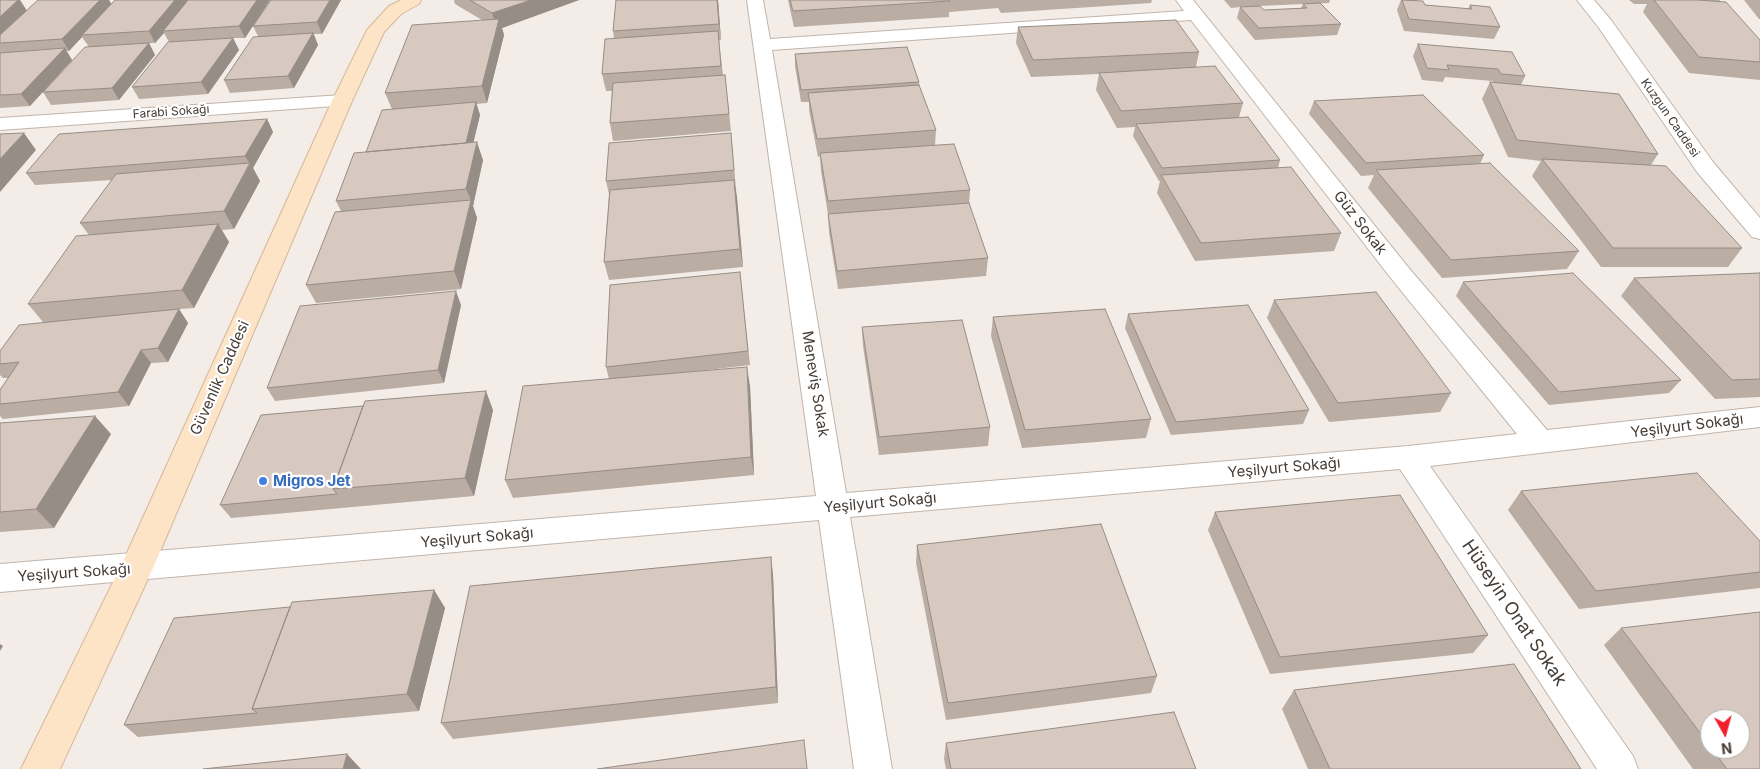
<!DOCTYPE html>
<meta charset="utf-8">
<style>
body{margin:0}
#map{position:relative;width:1760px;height:769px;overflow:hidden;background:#f3ece7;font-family:Inter,sans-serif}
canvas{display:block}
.north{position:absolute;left:1700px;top:709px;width:50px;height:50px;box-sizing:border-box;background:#fff;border:1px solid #b5b1af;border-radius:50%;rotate:173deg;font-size:14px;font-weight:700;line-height:20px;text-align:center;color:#453c36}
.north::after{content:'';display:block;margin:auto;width:18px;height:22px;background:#f31e2b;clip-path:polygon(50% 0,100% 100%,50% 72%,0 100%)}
</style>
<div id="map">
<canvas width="1760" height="769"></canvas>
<div class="north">N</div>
</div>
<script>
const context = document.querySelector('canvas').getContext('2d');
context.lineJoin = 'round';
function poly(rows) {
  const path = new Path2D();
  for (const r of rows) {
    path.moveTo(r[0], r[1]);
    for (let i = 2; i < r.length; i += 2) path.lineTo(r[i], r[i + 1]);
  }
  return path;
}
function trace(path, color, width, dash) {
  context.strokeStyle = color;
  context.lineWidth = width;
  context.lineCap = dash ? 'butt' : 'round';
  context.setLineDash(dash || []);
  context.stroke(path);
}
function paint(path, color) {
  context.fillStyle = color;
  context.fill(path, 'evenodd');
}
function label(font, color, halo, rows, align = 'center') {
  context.font = font + ' Inter,sans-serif';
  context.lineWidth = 4.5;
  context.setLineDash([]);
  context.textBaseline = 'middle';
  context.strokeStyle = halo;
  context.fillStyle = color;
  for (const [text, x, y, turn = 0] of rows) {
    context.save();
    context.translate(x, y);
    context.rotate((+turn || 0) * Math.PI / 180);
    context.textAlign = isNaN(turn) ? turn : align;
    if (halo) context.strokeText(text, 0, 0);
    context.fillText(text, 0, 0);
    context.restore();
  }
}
const street = poly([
 [747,0,763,0,770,39,1184,11,1176,0,1193,0,1408,267,1547,430,1760,407,1760,427,1430,466,1633,756,1638,769,1597,769,1400,469,850,517,892,769,854,769,819,520,0,592,0,564,816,496,747,0],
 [1191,20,1390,277,1517,434,1408,446,846,493,772,50,1191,20],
 [1577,0,1594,0,1611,20,1713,162,1760,218,1760,239,1752,237,1697,172,1599,28,1577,0],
 [342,95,349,97,352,101,349,105,0,130,0,118,342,95]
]);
const secondary = poly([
 [401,0,421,0,419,4,401,14,384,32,352,101,153,568,60,769,21,769,121,566,332,101,367,30,389,6,401,0]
]);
const wall = poly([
 [0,0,20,0,27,11,38,0,109,0,111,4,270,0,245,38,233,38,239,50,208,94,139,99,132,87,169,42,164,33,155,43,149,43,155,55,119,100,51,105,43,92,89,47,82,37,69,51,66,51,72,60,30,106,0,108],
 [271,0,341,0,322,34,314,34,318,45,294,88,230,93,224,80,258,36,253,26],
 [454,0,579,0,502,28,504,35,487,103,476,104,480,115,473,143,483,160,473,206,477,218,461,289,316,303,306,285,341,211,336,201,392,109,385,93,482,20,455,4],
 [718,0,721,40,719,41,723,75,725,75,731,131,613,141,610,123,612,91,606,91,602,74,614,39,613,31],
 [788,0,1152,0,1151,3,1001,13,998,8,949,12,949,17,794,27],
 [1224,0,1330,0,1329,3,1308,4,1341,24,1337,35,1255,40,1237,18,1240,7,1231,8],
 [1303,4,1301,8,1264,10,1260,6],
 [1401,0,1415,0,1425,5,1468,9,1470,5,1500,27,1494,39,1404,31,1397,10],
 [1629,0,1720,0,1719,2,1760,40,1760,80,1689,73,1643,12,1647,4,1634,4],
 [1744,0,1760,0,1760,19,1759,19],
 [1018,27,1199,52,1196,67,1243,103,1239,117,1280,160,1278,168,1341,233,1334,251,1195,261,1157,193,1160,181,1159,181,1133,136,1135,127,1117,128,1096,90,1099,74,1031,77,1016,43],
 [1418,44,1525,76,1521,85,1658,154,1651,165,1742,248,1728,267,1601,267,1532,176,1541,161,1508,157,1482,99,1490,82,1493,82,1493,81,1445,77,1443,82,1422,80,1413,56],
 [795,54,919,82,919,85,936,130,935,145,970,190,969,204,988,258,986,276,838,289,829,232,828,214,821,171,820,156,818,157,809,110,809,102,801,102,795,66],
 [1314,101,1484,155,1480,164,1579,251,1567,269,1442,278,1368,188,1374,175,1361,176,1309,114],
 [267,119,273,132,253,168,260,181,234,229,222,230,229,242,194,308,179,309,188,323,168,362,151,363,129,406,3,419,0,416,0,390,8,378,3,378,0,375,0,351,43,322,28,304,89,235,80,223,112,180,35,185,26,173],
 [731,133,743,267,609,280,604,262,609,194,606,181],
 [740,272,750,365,681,373,750,386,754,475,513,498,505,480,609,379,606,367],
 [1760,273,1760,397,1715,399,1621,296,1634,278],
 [1463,282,1681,380,1669,393,1549,405,1456,296],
 [1274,300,1451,393,1440,412,1329,422,1267,318],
 [461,305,444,383,275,401,267,388],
 [1128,314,1309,410,1303,424,1171,435,1125,328],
 [993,317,1151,419,1146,438,1022,448,991,336],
 [862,327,990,427,988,446,879,455,863,346],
 [493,410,474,496,231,518,220,505],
 [0,423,111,434,54,528,0,532],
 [1521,491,1760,541,1760,588,1579,609,1508,510],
 [1215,512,1488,635,1473,653,1270,674,1208,530],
 [917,545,1157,676,1151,693,946,720,916,563],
 [771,557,773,575,778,703,453,739,441,723],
 [434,590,445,608,419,711,138,737,124,725,290,607],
 [1621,628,1760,769,1693,769,1604,645],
 [1710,719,1740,749,1710,749],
 [1294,690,1581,769,1308,769,1282,709],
 [946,743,1196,769,946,769,944,759]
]);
const shadedWall = poly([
 [18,0,20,0,27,11,0,35,0,17],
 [100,0,109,0,112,5,82,35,82,37,69,51,62,39],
 [175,0,190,0,163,31,164,33,155,43,149,31],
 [257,0,270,0,245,38,239,26],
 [330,0,341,0,322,34,317,22],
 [531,0,579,0,502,28,504,35,487,103,482,86,497,28,492,13],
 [717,0,718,0,721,40,719,24],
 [313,33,318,45,294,88,288,76],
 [233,38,239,50,208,94,201,82],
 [149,43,155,55,119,100,112,88],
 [65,48,72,60,30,106,21,94],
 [476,102,480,115,469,161,464,148],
 [267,119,273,132,253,168,260,181,234,229,224,211,250,164,245,156],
 [24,133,36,150,0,192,0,159],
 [477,142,483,160,473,206,477,218,461,289,454,271,471,200,466,189],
 [734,180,737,197,743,267,740,249],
 [218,224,229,242,194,308,182,290],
 [456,291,461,305,444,383,438,370],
 [179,309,188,323,168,362,158,348],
 [141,350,151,363,129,406,118,392],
 [747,367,750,386,754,475,751,457],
 [486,391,493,410,474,496,465,478],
 [95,416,111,434,54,528,36,509],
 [771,557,773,575,778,703,776,687],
 [434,590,445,608,419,711,407,694],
 [0,644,3,646,0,651],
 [347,754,361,769,343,769]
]);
const building = poly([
 [0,0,18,0,0,17,0,0],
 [38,0,100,0,62,39,0,43,0,35,38,0],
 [115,0,175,0,149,31,82,35,115,0],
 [188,0,257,0,239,26,163,31,188,0],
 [271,0,330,0,317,22,253,26,271,0],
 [470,0,531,0,492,13,470,0],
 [616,0,717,0,719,24,613,31,616,0],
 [790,0,949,0,950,1,793,11,790,0],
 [1402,0,1423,1,1425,5,1472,9,1470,5,1490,7,1500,27,1409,19,1402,0],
 [1654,0,1697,0,1726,2,1760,40,1760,62,1699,57,1654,0],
 [1320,3,1341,24,1259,28,1240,7,1260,6,1264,10,1307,8,1303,4,1320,3],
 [499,19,482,86,385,93,412,25,499,19],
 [1176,20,1199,52,1033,60,1018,27,1176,20],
 [718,31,721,66,602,74,605,39,718,31],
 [313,33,288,76,224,80,253,37,313,33],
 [233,38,201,82,132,87,168,42,233,38],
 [149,43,112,88,43,92,85,47,149,43],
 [1418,44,1512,52,1525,76,1501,74,1498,69,1447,65,1449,70,1427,68,1418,44],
 [907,47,919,82,801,90,795,54,907,47],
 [65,48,21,94,0,95,0,53,65,48],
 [1215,66,1243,103,1121,111,1099,73,1215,66],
 [725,75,729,114,610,123,613,83,725,75],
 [1490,82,1619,94,1658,154,1517,140,1490,82],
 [919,85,936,130,817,139,808,93,919,85],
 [1423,95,1484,155,1366,163,1314,101,1423,95],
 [476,102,466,143,366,152,382,110,476,102],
 [1248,117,1280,160,1162,168,1136,124,1248,117],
 [267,119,245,156,26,173,59,134,267,119],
 [24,133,0,159,0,134,24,133],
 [731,133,734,170,606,181,609,143,731,133],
 [477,142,466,189,336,201,354,153,477,142],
 [954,144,970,190,828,201,820,153,954,144],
 [1542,159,1666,166,1742,248,1613,248,1542,159],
 [250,163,224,211,80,223,116,174,250,163],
 [1490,163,1579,251,1451,260,1376,170,1490,163],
 [1291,167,1341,233,1201,243,1161,175,1291,167],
 [734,180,740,249,604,262,610,190,734,180],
 [471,200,454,271,306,285,335,212,471,200],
 [969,203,988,258,837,271,828,214,969,203],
 [218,224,182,290,28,304,76,236,218,224],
 [740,272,748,351,606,367,610,285,740,272],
 [1573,273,1681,380,1559,392,1463,282,1573,273],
 [1760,273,1760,379,1732,380,1634,278,1760,273],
 [456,291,438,370,267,388,300,306,456,291],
 [1376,292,1451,393,1338,403,1274,300,1376,292],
 [1248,305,1309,410,1176,422,1128,314,1248,305],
 [179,309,158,348,141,350,118,392,0,404,0,390,19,362,0,364,0,351,19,325,179,309],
 [1105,309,1151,419,1025,430,993,317,1105,309],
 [962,320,990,427,879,437,862,327,962,320],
 [747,367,751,457,505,480,523,386,747,367],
 [486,391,465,478,333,489,365,401,486,391],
 [363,406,333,489,337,494,220,505,261,415,363,406],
 [95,416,36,509,0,512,0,423,95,416],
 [1697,473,1760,541,1760,572,1596,591,1521,491,1697,473],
 [1400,495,1488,635,1280,657,1215,512,1400,495],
 [1101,524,1157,676,948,703,917,545,1101,524],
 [771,557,776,687,441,723,470,586,771,557],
 [434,590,407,694,252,709,292,602,434,590],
 [290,607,252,709,257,713,124,725,174,618,290,607],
 [1760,612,1760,769,1727,769,1712,749,1740,749,1740,719,1710,719,1710,746,1621,628,1760,612],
 [1514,664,1581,769,1330,769,1294,690,1514,664],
 [1174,712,1196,769,951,769,946,743,1174,712],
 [804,740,807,769,597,769,804,740],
 [347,754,343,769,203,769,347,754]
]);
const markers = [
 [263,481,5,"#3f7fe0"]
];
const farStreetnames = [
 ["Farabi Sokağı",171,112,-4],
 ["Kuzgun Caddesi",1670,118,55]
];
const streetNames = [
 ["Güz Sokak",1360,223,52],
 ["Güvenlik Caddesi",220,378,-66],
 ["Meneviş Sokak",815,384,81],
 ["Yeşilyurt Sokağı",1687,426,-7],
 ["Yeşilyurt Sokağı",1284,468,-5],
 ["Yeşilyurt Sokağı",880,503,-5],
 ["Yeşilyurt Sokağı",477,538,-5],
 ["Yeşilyurt Sokağı",74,573,-4]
];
const shopNames = [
 ["Migros Jet",273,481]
];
const nearStreetnames = [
 ["Hüseyin Onat Sokak",1514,613,56]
];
trace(street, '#c1b5ac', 2);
trace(secondary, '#d4b89a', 2);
paint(street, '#fff');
paint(secondary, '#fde4c7');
paint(wall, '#b9ada4');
paint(shadedWall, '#968d86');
paint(building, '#d7c9bf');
trace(building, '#968d86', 1);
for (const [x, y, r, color] of markers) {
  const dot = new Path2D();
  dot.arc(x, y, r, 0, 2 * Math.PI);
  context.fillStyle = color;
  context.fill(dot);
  trace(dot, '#fff', 2);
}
label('12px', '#453c36', '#fff', farStreetnames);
label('15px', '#453c36', '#fff', streetNames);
label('bold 15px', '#366cbe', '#fff', shopNames, 'left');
label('18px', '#453c36', '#fff', nearStreetnames);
</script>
